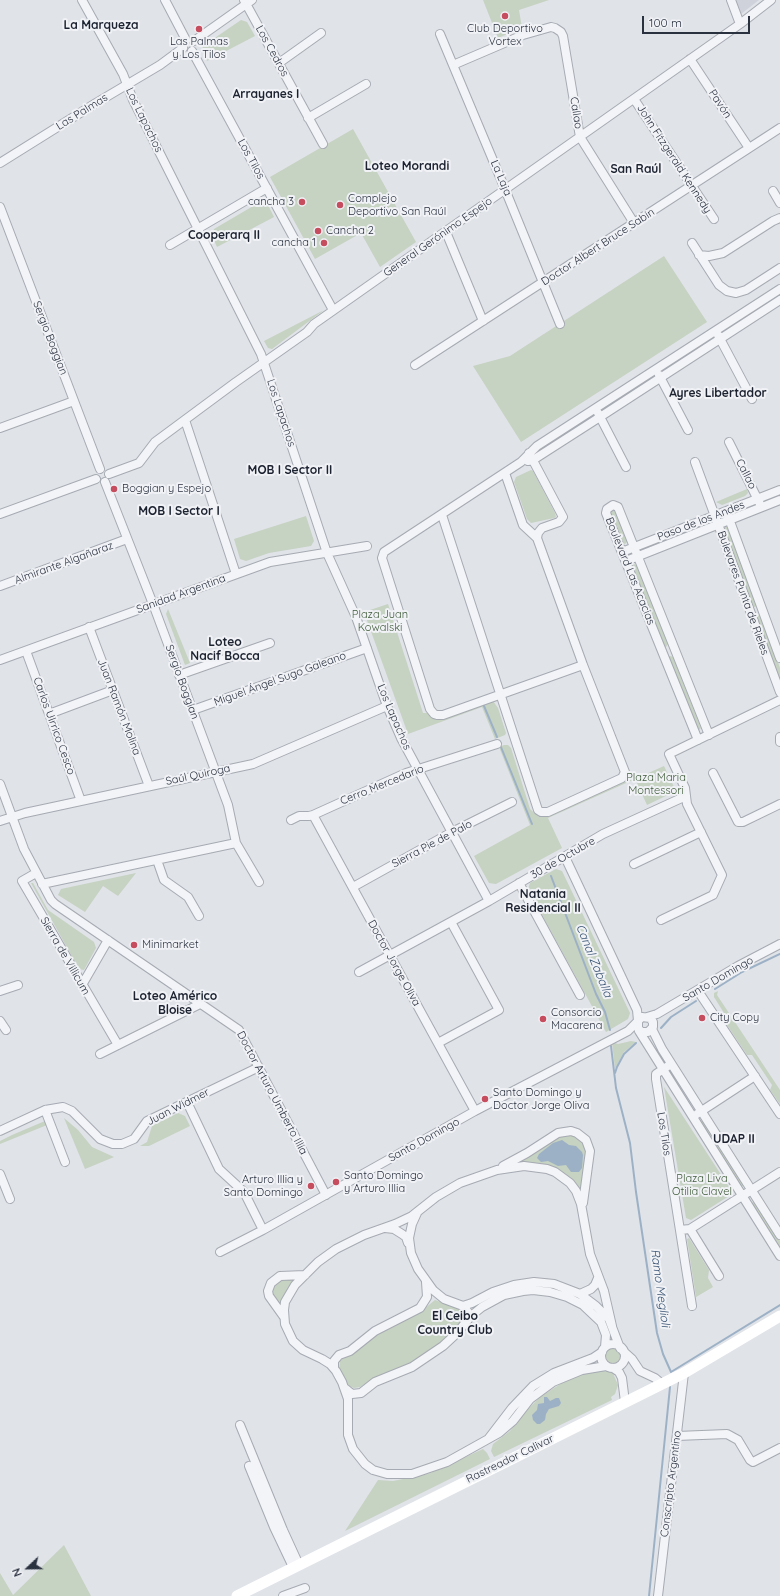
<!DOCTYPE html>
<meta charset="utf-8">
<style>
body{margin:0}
#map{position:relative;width:780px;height:1596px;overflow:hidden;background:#e0e3e8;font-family:Quicksand,sans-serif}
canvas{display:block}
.north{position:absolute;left:8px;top:1548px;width:40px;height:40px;-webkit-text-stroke:3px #f0f2f6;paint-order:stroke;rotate:248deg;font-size:11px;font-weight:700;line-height:16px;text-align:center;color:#2a313f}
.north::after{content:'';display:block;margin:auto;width:14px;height:18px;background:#2a313f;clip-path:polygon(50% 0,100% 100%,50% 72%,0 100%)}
.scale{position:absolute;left:642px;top:16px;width:108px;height:18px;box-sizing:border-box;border:2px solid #2a313f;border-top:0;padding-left:5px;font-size:12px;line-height:14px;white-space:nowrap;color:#2a313f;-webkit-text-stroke:3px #f0f2f6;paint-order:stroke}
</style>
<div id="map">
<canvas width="780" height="1596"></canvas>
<div class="north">N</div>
<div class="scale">100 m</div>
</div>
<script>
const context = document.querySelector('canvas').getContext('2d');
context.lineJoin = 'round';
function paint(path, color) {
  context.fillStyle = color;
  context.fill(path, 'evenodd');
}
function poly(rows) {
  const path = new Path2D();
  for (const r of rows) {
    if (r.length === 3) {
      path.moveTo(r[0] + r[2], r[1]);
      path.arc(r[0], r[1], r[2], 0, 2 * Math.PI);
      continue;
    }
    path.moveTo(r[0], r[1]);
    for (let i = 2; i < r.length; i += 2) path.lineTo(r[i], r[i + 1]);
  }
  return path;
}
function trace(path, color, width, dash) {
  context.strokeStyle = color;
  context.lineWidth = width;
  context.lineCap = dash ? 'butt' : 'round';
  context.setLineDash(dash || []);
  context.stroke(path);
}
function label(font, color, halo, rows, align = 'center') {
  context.font = font + ' Quicksand,sans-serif';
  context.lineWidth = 4;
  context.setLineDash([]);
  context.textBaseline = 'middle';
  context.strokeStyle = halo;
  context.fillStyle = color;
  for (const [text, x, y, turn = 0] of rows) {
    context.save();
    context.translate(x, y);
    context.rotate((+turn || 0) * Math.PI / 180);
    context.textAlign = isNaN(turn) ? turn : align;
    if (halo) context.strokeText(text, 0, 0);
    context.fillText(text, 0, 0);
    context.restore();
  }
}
const built = poly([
 [736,0,759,0,741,14]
]);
const green = poly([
 [483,0,549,0,519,10,522,28,498,38],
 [241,20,247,22,255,36,207,61,202,51,203,46],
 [353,129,416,242,380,267,361,233,315,259,270,177],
 [260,202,267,203,274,217,217,247,212,236,214,229],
 [664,256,707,322,521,442,473,366,510,356],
 [324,310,272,349,268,348,264,341],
 [531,470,533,471,555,513,556,517,554,518,531,523,527,519,514,482,516,477],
 [747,489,748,493,745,496,722,505,716,502],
 [615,508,628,541,625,544,622,543,610,511],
 [306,516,314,541,311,546,269,553,246,561,240,559,234,539],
 [725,527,729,527,757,605,755,607,751,606,724,530],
 [634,564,638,566,668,644,666,647,664,647,632,566],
 [388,604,423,713,427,713,436,720,440,719,493,701,498,708,506,733,505,735,495,739,482,707,408,734,364,612],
 [168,609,190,663,185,665,166,614],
 [758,615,762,617,780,668,780,685,756,617],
 [670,656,673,657,701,728,698,731,668,657],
 [504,745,508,745,511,748,530,809,539,817,543,816,635,775,637,778,664,766,674,787,672,793,647,805,635,779,548,818,562,848,496,884,489,883,474,856,530,825,499,747],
 [556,869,562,871,630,1013,628,1019,606,1032,528,889,530,883],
 [136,873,118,896,103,886,85,912,58,895,61,889],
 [31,883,33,883,48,910,94,942,96,948,84,970,79,969],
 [718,991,717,995,780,1090,780,1104,770,1090,772,1085,752,1055,747,1055,723,1019,724,1013,714,997,714,993],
 [631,1041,636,1042,624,1052,615,1069,612,1042,618,1044],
 [664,1087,731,1190,729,1196,691,1220,686,1218],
 [178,1113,185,1116,190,1126,149,1146,140,1146,147,1142,152,1126],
 [64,1118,78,1130,92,1147,114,1157,85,1169],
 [703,1120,744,1185,743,1186,741,1186,701,1122],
 [45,1121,47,1125,0,1144,0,1141,12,1135],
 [569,1134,577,1137,583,1142,586,1151,582,1190,580,1190,571,1178,559,1170,547,1165,531,1163,519,1163,555,1137],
 [753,1201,755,1201,780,1241,780,1248,752,1204],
 [689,1238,709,1270,708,1278,713,1287,696,1297,687,1239],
 [293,1279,294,1280,280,1305,272,1293,272,1288,278,1280],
 [435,1300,459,1309,464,1317,460,1325,445,1341,417,1361,380,1375,360,1387,354,1388,349,1386,339,1369,340,1361,342,1359,387,1328,419,1313],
 [613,1356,8],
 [605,1370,612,1371,618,1385,615,1394,611,1397,612,1400,494,1457,491,1451,493,1444,510,1431,527,1410,540,1397,565,1381,581,1374],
 [483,1449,487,1453,490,1459,345,1531,378,1480,393,1481,428,1474],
 [64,1545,91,1596,0,1596,0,1573,13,1595]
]);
const water = poly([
 [562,1140,569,1145,576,1146,582,1152,583,1155,582,1168,579,1172,571,1172,566,1165,558,1166,548,1161,541,1162,537,1158,539,1154,553,1143],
 [544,1397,547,1397,550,1401,556,1398,559,1398,561,1403,559,1406,549,1409,546,1414,545,1420,540,1424,537,1424,533,1420,532,1415,537,1410,538,1404,544,1403]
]);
const stream = poly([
 [484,706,497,737],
 [501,747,532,824],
 [551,876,596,994,605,1012,610,1030],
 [715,989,742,972,780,954],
 [661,1028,671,1017,696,1001],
 [611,1046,616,1088,630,1143,636,1192,657,1333,663,1354,671,1372,780,1305],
 [615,1073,617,1067,624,1054,636,1043],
 [649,1596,670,1387]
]);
const street = poly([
 [82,0,123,74,133,100,261,354,327,553,356,617,387,706,401,738,489,901],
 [165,0,186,40],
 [244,0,323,144],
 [731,0,740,24],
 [440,34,500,177,560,324],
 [194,41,252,0],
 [192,51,333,310],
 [690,59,749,148],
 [279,63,321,33],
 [453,65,523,35,551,27,555,28,561,32,563,36,580,137,634,223],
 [634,99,714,219],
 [308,118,366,84],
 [0,163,96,103,160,65,183,48],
 [773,191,780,203],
 [0,207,100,469],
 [446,232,483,321],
 [692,243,719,285,727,291,736,293,746,290,780,268],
 [170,245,267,188],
 [699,255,709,256,723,253,773,221,780,218],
 [718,335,752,399],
 [415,365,780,128],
 [659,375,688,430],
 [598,413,626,467],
 [185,420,236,574],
 [0,428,74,401],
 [729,442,760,504],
 [528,461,533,460,600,417,780,300],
 [695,462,780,692],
 [505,473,523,525,537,538],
 [109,474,139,463,155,442,236,382,307,332,314,324,740,24,771,0],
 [105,482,153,604,228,805,236,843,259,882],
 [0,514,96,479],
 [442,515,538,810,541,812,548,812,622,778,625,772,583,665,537,538,538,533,542,528,559,522,563,517,529,453],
 [728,516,780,658],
 [622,552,780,490],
 [626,561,780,500],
 [0,586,127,539],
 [89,627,149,786],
 [26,651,81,801],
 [0,660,270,562,367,546],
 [583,665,443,715,437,715,434,714,430,709,382,558,384,552,521,462,537,446,780,289],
 [179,675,270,643],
 [193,710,367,648],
 [49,714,113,690],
 [780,737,780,742],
 [698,740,606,513,607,509,613,505,618,507,709,735],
 [713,773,738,822,743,822,780,804],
 [0,784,24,849,51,900,55,904,239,1030,326,1195],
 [313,815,475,1111],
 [291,820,299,816,309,816,313,815,406,773,497,744],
 [0,821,25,813,253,764,387,706],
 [565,857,637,1010,638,1021],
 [157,860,164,880,188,897,199,916],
 [634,864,701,832],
 [36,873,22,881,118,1045],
 [519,883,580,995],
 [42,884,236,843],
 [353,887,452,832,512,802],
 [661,920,713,895,722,875,687,804,685,788,669,754,780,700],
 [359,972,489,901,603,834,686,796],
 [82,985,108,940],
 [0,991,18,985],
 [698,991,780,1114],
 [647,1017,657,1014,738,966,780,944],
 [0,1021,6,1030],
 [652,1029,662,1049,780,1235],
 [639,1031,780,1256],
 [438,1043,499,1010,451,922],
 [100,1054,200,1004],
 [671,1064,656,1074,656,1079,692,1306],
 [187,1102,219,1169,244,1192,263,1230],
 [45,1110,65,1162],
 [697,1114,755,1076],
 [0,1131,45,1110,63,1107,72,1111,100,1139,113,1144,122,1144,134,1139,147,1121,259,1067],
 [503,1166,527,1153,558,1133,571,1131,577,1133,586,1140,590,1151,583,1203],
 [0,1174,10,1199],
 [417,1213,412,1224,409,1238,411,1253,418,1269,433,1290,444,1299,463,1306,471,1316],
 [385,1228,394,1229,402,1234,406,1237,408,1243],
 [690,1229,719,1276],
 [680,1230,690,1229,780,1172],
 [220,1252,263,1230,475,1111,628,1031,642,1017,650,1018,653,1022,653,1027,648,1032,641,1032,638,1028,638,1022],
 [580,1294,591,1289,595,1285,598,1278],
 [463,1306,472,1303,493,1292,514,1285,534,1282,554,1284,580,1294,596,1306,609,1319,620,1348],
 [284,1317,269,1296,268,1291,271,1283,280,1276,305,1275],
 [613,1356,12],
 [623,1351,632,1359,640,1371,655,1378,662,1384],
 [606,1366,582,1370,553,1382,530,1399,513,1421,499,1433,447,1462,412,1474,387,1474,373,1470,365,1464,353,1449,348,1435,348,1399,342,1382,336,1371,330,1364,322,1359,303,1350,293,1341,285,1324,284,1310,285,1302,295,1285,318,1262,336,1249,364,1235,395,1224,412,1216,436,1197,460,1183,497,1170,524,1166,547,1169,555,1172,570,1183,576,1191,581,1204,590,1254,604,1291,612,1326],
 [334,1368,334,1361,339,1355,350,1351,375,1331,420,1308,427,1297,426,1282],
 [613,1368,619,1372,622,1378,625,1402],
 [346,1389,352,1394,361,1393,375,1382,412,1367,443,1346,457,1333,471,1316,482,1307,504,1295,523,1291,533,1290,550,1292,567,1297,583,1305,601,1322,606,1335,605,1347],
 [240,1425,283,1530,299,1565],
 [677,1436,727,1434,738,1440,750,1460,753,1462,780,1448],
 [489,1438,512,1408,533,1386,554,1373,593,1358,602,1352],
 [249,1466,274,1527,293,1567],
 [283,1596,305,1588],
 [658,1596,684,1373]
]);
const secondary = poly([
 [237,1596,684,1373,780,1316]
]);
const markers = [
 [505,16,4,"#c64d5e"],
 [199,29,4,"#c64d5e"],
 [302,202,4,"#c64d5e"],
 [340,205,4,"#c64d5e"],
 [318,231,4,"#c64d5e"],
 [324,243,4,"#c64d5e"],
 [114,489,4,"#c64d5e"],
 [134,945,4,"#c64d5e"],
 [702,1018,4,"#c64d5e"],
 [543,1019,4,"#c64d5e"],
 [485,1099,4,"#c64d5e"],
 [336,1182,4,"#c64d5e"],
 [311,1186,4,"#c64d5e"]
];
const poiNames = [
 ["Club Deportivo",505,29,"center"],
 ["Vortex",505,42,"center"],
 ["Las Palmas",199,42,"center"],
 ["y Los Tilos",199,55,"center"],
 ["Complejo",348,199],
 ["Deportivo San Raúl",348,212],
 ["cancha 3",294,202,"right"],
 ["Cancha 2",326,231],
 ["cancha 1",316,243,"right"],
 ["Boggian y Espejo",122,489],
 ["Minimarket",142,945],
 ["Consorcio",551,1013],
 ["Macarena",551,1026],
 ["City Copy",710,1018],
 ["Santo Domingo y",493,1093],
 ["Doctor Jorge Oliva",493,1106],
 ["Santo Domingo",344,1176],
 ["y Arturo Illia",344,1189],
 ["Arturo Illia y",303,1180,"right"],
 ["Santo Domingo",303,1193,"right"]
];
const streetNames = [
 ["Los Cedros",272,51,61],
 ["Pavón",720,104,57],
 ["Las Palmas",82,112,-32],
 ["Callao",576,113,81],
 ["Los Lapachos",144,120,64],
 ["Los Tilos",251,159,61],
 ["John Fitzgerald Kennedy",674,159,57],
 ["La Laja",501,178,67],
 ["General Gerónimo Espejo",438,237,-35],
 ["Doctor Albert Bruce Sabin",598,247,-33],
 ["Sergio Boggian",50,338,69],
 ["Los Lapachos",281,413,72],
 ["Callao",746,474,63],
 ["Paso de los Andes",701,521,-21],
 ["Almirante Algañaraz",64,563,-20],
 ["Boulevard Las Acacias",630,571,68],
 ["Bulevares Punta de Rieles",743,593,70],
 ["Sanidad Argentina",181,594,-20],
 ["Miguel Ángel Sugo Galeano",280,679,-20],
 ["Sergio Boggian",182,682,70],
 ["Juan Ramón Molina",119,707,69],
 ["Los Lapachos",394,717,67],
 ["Carlos Ulrrico Cesco",54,726,70],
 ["Saúl Quiroga",198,775,-12],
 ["Cerro Mercedario",382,785,-22],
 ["Sierra Pie de Palo",432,844,-28],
 ["30 de Octubre",563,858,-30],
 ["Sierra de Villicum",65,956,60],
 ["Doctor Jorge Oliva",394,963,61],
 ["Santo Domingo",718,979,-30],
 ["Doctor Arturo Umberto Illia",272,1093,62],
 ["Juan Widmer",178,1107,-27],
 ["Los Tilos",664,1134,81],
 ["Santo Domingo",424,1140,-29],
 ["Rastreador Calivar",510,1459,-26],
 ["Conscripto Argentino",671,1484,-83]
];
const parkNames = [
 ["Plaza Juan",380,615],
 ["Kowalski",380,628],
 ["Plaza Maria",656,778],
 ["Montessori",656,791],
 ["Plaza Liva",702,1179],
 ["Otilia Clavel",702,1192]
];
const neighbourhoodNames = [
 ["La Marqueza",101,25],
 ["Arrayanes I",266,94],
 ["Loteo Morandi",407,166],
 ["San Raúl",636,169],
 ["Cooperarq II",224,235],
 ["Ayres Libertador",718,393],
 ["MOB I Sector II",290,470],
 ["MOB I Sector I",179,511],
 ["Loteo",225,642],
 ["Nacif Bocca",225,656],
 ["Natania",543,894],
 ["Residencial II",543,908],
 ["Loteo Américo",175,996],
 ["Bloise",175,1010],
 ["UDAP II",734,1139],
 ["El Ceibo",455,1316],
 ["Country Club",455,1330]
];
const waterNames = [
 ["Canal Zaballa",594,961,68],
 ["Ramo Meglioli",660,1288,82]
];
paint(built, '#cfd2da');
paint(green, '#c6d2c2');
paint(water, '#9db1c6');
trace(stream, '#9db1c6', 2);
trace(street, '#a6aab2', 10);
trace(street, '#f3f4f7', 8);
trace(secondary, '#fff', 11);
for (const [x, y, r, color] of markers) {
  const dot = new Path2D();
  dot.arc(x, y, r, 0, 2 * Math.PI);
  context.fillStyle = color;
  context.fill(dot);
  trace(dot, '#f0f2f6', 1.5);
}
label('11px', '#2a313f', '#f0f2f6', poiNames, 'left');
label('11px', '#2a313f', '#f0f2f6', streetNames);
label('11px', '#3e5a38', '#f0f2f6', parkNames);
label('bold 12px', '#1c2230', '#f0f2f6', neighbourhoodNames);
label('italic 12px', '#365070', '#f0f2f6', waterNames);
</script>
